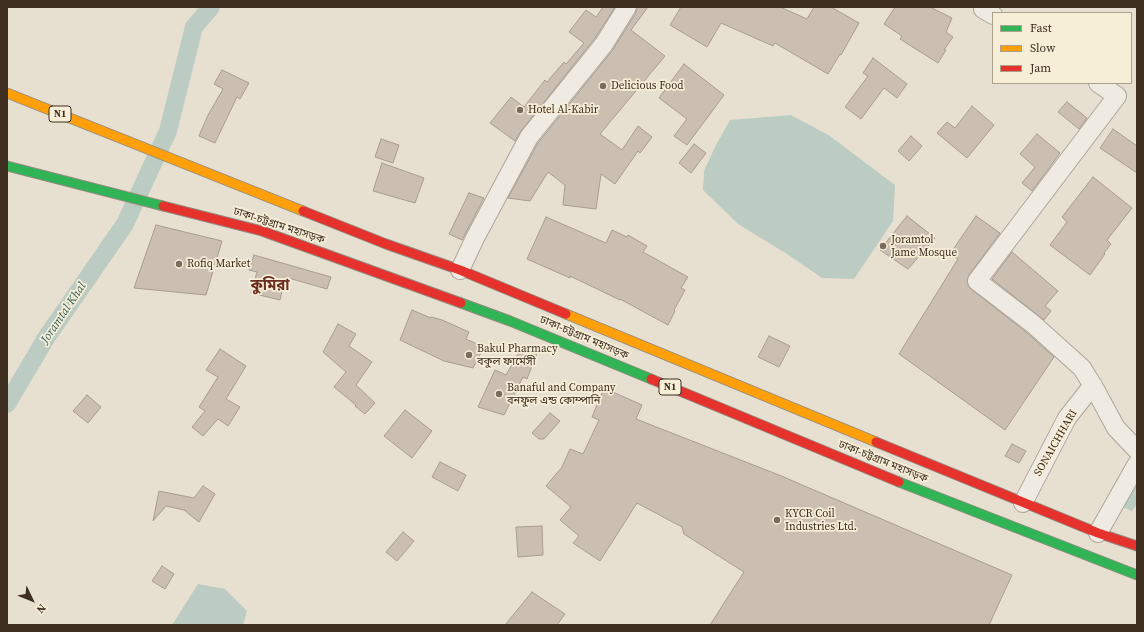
<!DOCTYPE html>
<meta charset="utf-8">
<style>
body{margin:0}
#map{position:relative;width:1144px;height:632px;overflow:hidden;background:#e7e0d1;font-family:"Source Serif 4",serif}
canvas{display:block}
.frame{position:absolute;inset:0;border:8px solid #3d2e20;pointer-events:none}
.legend{position:absolute;left:992px;top:12px;width:140px;height:72px;box-sizing:border-box;background:#f7eed8;border:1px solid #ada18e;margin:0;padding:5px 7px;list-style:none;font-size:12px;color:#3d2e20}
.legend li{display:flex;align-items:center;gap:8px;height:20px}
.legend b{width:20px;border:1px solid #ada18e}
.north{position:absolute;left:12px;top:580px;width:40px;height:40px;-webkit-text-stroke:3px #f7eed8;paint-order:stroke;rotate:133deg;font-size:11px;font-weight:700;line-height:16px;text-align:center;color:#3d2e20}
.north::after{content:'';display:block;margin:auto;width:14px;height:18px;background:#3d2e20;clip-path:polygon(50% 0,100% 100%,50% 72%,0 100%)}
</style>
<div id="map">
<canvas width="1144" height="632"></canvas>
<div class="frame"></div>
<ul class="legend">
<li><b style="height:5px;background:#30b455"></b>Fast</li>
<li><b style="height:5px;background:#ff9f0a"></b>Slow</li>
<li><b style="height:5px;background:#e5322d"></b>Jam</li>
</ul>
<div class="north">N</div>
</div>
<script>
const context = document.querySelector('canvas').getContext('2d');
context.lineJoin = 'round';
function paint(path, color) {
  context.fillStyle = color;
  context.fill(path, 'evenodd');
}
function poly(rows) {
  const path = new Path2D();
  for (const r of rows) {
    path.moveTo(r[0], r[1]);
    for (let i = 2; i < r.length; i += 2) path.lineTo(r[i], r[i + 1]);
  }
  return path;
}
function trace(path, color, width, dash) {
  context.strokeStyle = color;
  context.lineWidth = width;
  context.lineCap = dash ? 'butt' : 'round';
  context.setLineDash(dash || []);
  context.stroke(path);
}
function label(font, color, halo, rows, align = 'center') {
  context.font = font + ' "Source Serif 4","Noto Sans Bengali",serif';
  context.lineWidth = 3.5;
  context.setLineDash([]);
  context.textBaseline = 'middle';
  context.strokeStyle = halo;
  context.fillStyle = color;
  for (const [text, x, y, turn = 0] of rows) {
    context.save();
    context.translate(x, y);
    context.rotate((+turn || 0) * Math.PI / 180);
    context.textAlign = isNaN(turn) ? turn : align;
    if (halo) context.strokeText(text, 0, 0);
    context.fillText(text, 0, 0);
    context.restore();
  }
}
const water = poly([
 [791,115,830,136,895,185,893,221,854,279,822,278,787,254,738,224,703,190,704,171,715,147,730,120],
 [1137,484,1137,504,1132,511,1120,506],
 [198,584,225,589,247,611,243,625,172,625]
]);
const canal = poly([
 [7,404,46,338,125,224,168,131,194,27,211,7]
]);
const building = poly([
 [603,7,615,7,595,38,521,131,515,141,490,123,511,97,524,107,545,80,547,82,564,62,566,64,584,43,569,32,586,10,596,17,603,7],
 [637,7,648,7,631,30,665,56,600,134,622,150,638,126,652,137,640,153,638,151,615,184,601,174,596,209,563,205,565,185,548,172,530,201,508,198,538,143,612,51,636,13,637,7],
 [681,7,780,7,807,19,814,7,831,7,859,23,841,55,840,54,828,74,775,43,773,46,721,23,707,47,670,25,681,7],
 [895,7,930,7,952,18,946,32,953,37,944,50,946,50,938,63,900,39,902,36,884,24,895,7],
 [873,58,907,84,897,98,884,88,861,119,845,107,868,76,863,73,873,58],
 [684,64,724,95,687,145,674,136,687,119,659,98,684,64],
 [222,70,249,83,240,99,237,97,215,143,199,136,208,115,223,89,214,84,222,70],
 [1067,102,1087,118,1079,129,1058,112,1067,102],
 [972,106,994,125,967,158,937,133,947,122,955,128,972,106],
 [1113,129,1137,146,1137,173,1100,148,1113,129],
 [1037,134,1060,153,1032,191,1022,183,1035,167,1020,154,1037,134],
 [911,136,922,146,909,161,898,151,911,136],
 [381,139,399,145,393,163,375,157,381,139],
 [694,144,706,153,691,173,679,163,694,144],
 [382,163,424,178,415,203,373,191,382,163],
 [1093,177,1132,208,1107,240,1111,244,1104,253,1105,254,1090,275,1050,245,1067,222,1062,217,1093,177],
 [469,193,484,198,462,240,449,234,469,193],
 [907,216,935,238,908,269,880,250,907,216],
 [976,216,1000,233,969,275,967,280,968,285,971,289,1026,332,1054,357,1005,430,899,354,958,259,950,254,976,216],
 [546,217,606,243,612,230,627,237,628,235,647,246,643,252,688,277,681,288,685,290,674,310,675,311,668,325,620,299,620,300,570,276,570,278,527,259,546,217],
 [156,225,222,241,206,295,134,288,156,225],
 [1012,252,1058,291,1045,306,1051,311,1044,320,992,279,1012,252],
 [254,255,331,277,327,289,285,277,280,300,251,293,257,272,249,270,254,255],
 [412,310,431,318,431,317,442,320,469,332,466,339,484,347,473,368,444,361,400,340,412,310],
 [338,324,356,334,349,346,372,362,356,385,375,403,365,414,355,406,356,405,334,387,346,372,323,352,338,324],
 [769,336,790,346,779,367,758,357,769,336],
 [522,347,537,353,527,379,523,377,504,415,478,407,495,370,506,375,522,347],
 [220,349,246,366,226,399,240,407,228,426,218,419,203,436,192,427,205,411,199,407,218,377,206,370,220,349],
 [604,388,642,405,636,419,779,475,1012,575,989,625,710,625,744,572,684,534,682,527,637,503,600,561,573,543,579,536,560,520,571,507,546,486,562,467,570,449,583,454,599,420,592,417,604,388],
 [87,395,101,407,88,423,73,411,87,395],
 [405,410,432,431,412,458,384,436,405,410],
 [550,413,560,421,544,439,539,439,532,433,550,413],
 [1012,444,1026,451,1019,463,1005,456,1012,444],
 [440,462,466,475,458,491,432,477,440,462],
 [203,486,215,494,199,522,184,510,166,506,153,521,159,491,194,498,203,486],
 [542,526,543,555,518,557,516,527,542,526],
 [403,532,414,541,397,561,386,552,403,532],
 [162,566,174,574,165,589,152,581,162,566],
 [532,592,565,614,557,625,505,625,532,592]
]);
const street = poly([
 [983,7,983,9,993,15],
 [1098,83,1117,96,977,281,1033,324,1082,368,1096,391,1116,428,1137,450],
 [460,270,475,238,529,137,604,44,627,7],
 [1023,503,1067,418,1093,385],
 [1098,533,1137,464]
]);
const fast = poly([
 [7,166,163,206],
 [461,303,510,321,651,379],
 [899,482,1137,575]
]);
const slow = poly([
 [7,93,303,211],
 [566,314,876,442]
]);
const jam = poly([
 [163,206,262,231,461,303],
 [303,211,386,244,460,270,566,314],
 [651,379,899,482],
 [876,442,1098,533,1137,546]
]);
const markers = [
 [603,86,4,"#786c5e"],
 [520,110,4,"#786c5e"],
 [883,246,4,"#786c5e"],
 [179,264,4,"#786c5e"],
 [469,355,4,"#786c5e"],
 [499,394,4,"#786c5e"],
 [777,520,4,"#786c5e"]
];
const shields = [
 [60,114,22],
 [670,387,22]
];
const shieldNames = [
 ["N1",60,114],
 ["N1",670,387]
];
const poiNames = [
 ["Delicious Food",611,86],
 ["Hotel Al-Kabir",528,110],
 ["Joramtol",891,240],
 ["Jame Mosque",891,253],
 ["Rofiq Market",187,264],
 ["Bakul Pharmacy",477,349],
 ["বকুল ফার্মেসী",477,362],
 ["Banaful and Company",507,388],
 ["বনফুল এন্ড কোম্পানি",507,401],
 ["KYCR Coil",785,514],
 ["Industries Ltd.",785,527]
];
const streetNames = [
 ["ঢাকা-চট্টগ্রাম মহাসড়ক",279,226,18],
 ["ঢাকা-চট্টগ্রাম মহাসড়ক",584,338,23],
 ["SONAICHHARI",1056,443,-60],
 ["ঢাকা-চট্টগ্রাম মহাসড়ক",883,462,22]
];
const waterNames = [
 ["Joramtal Khal",64,313,-56]
];
const districtNames = [
 ["কুমিরা",270,286]
];
paint(water, '#bcccc2');
trace(canal, '#bcccc2', 18);
paint(building, '#cbbfb2');
trace(building, '#a89c90', 1);
trace(street, '#ada599', 20);
trace(fast, '#928b80', 11);
trace(slow, '#928b80', 11);
trace(jam, '#928b80', 11);
trace(street, '#efebe3', 18);
trace(fast, '#30b455', 9);
trace(slow, '#ff9f0a', 9);
trace(jam, '#e5322d', 9);
for (const [x, y, r, color] of markers) {
  const dot = new Path2D();
  dot.arc(x, y, r, 0, 2 * Math.PI);
  context.fillStyle = color;
  context.fill(dot);
  trace(dot, '#f7eed8', 1.5);
}
for (const [x, y, w] of shields) {
  const box = new Path2D();
  box.roundRect(x - w / 2, y - 8, w, 16, 3);
  context.fillStyle = '#f7eed8';
  context.fill(box);
  trace(box, '#3d2e20', 1);
}
label('bold 10px', '#3d2e20', null, shieldNames);
label('11px', '#3d2e20', '#f7eed8', poiNames, 'left');
label('11px', '#3d2e20', '#f7eed8', streetNames);
label('italic 12px', '#2f5d5a', '#f7eed8', waterNames);
label('bold 15px', '#6b2e1e', '#f7eed8', districtNames);
</script>
